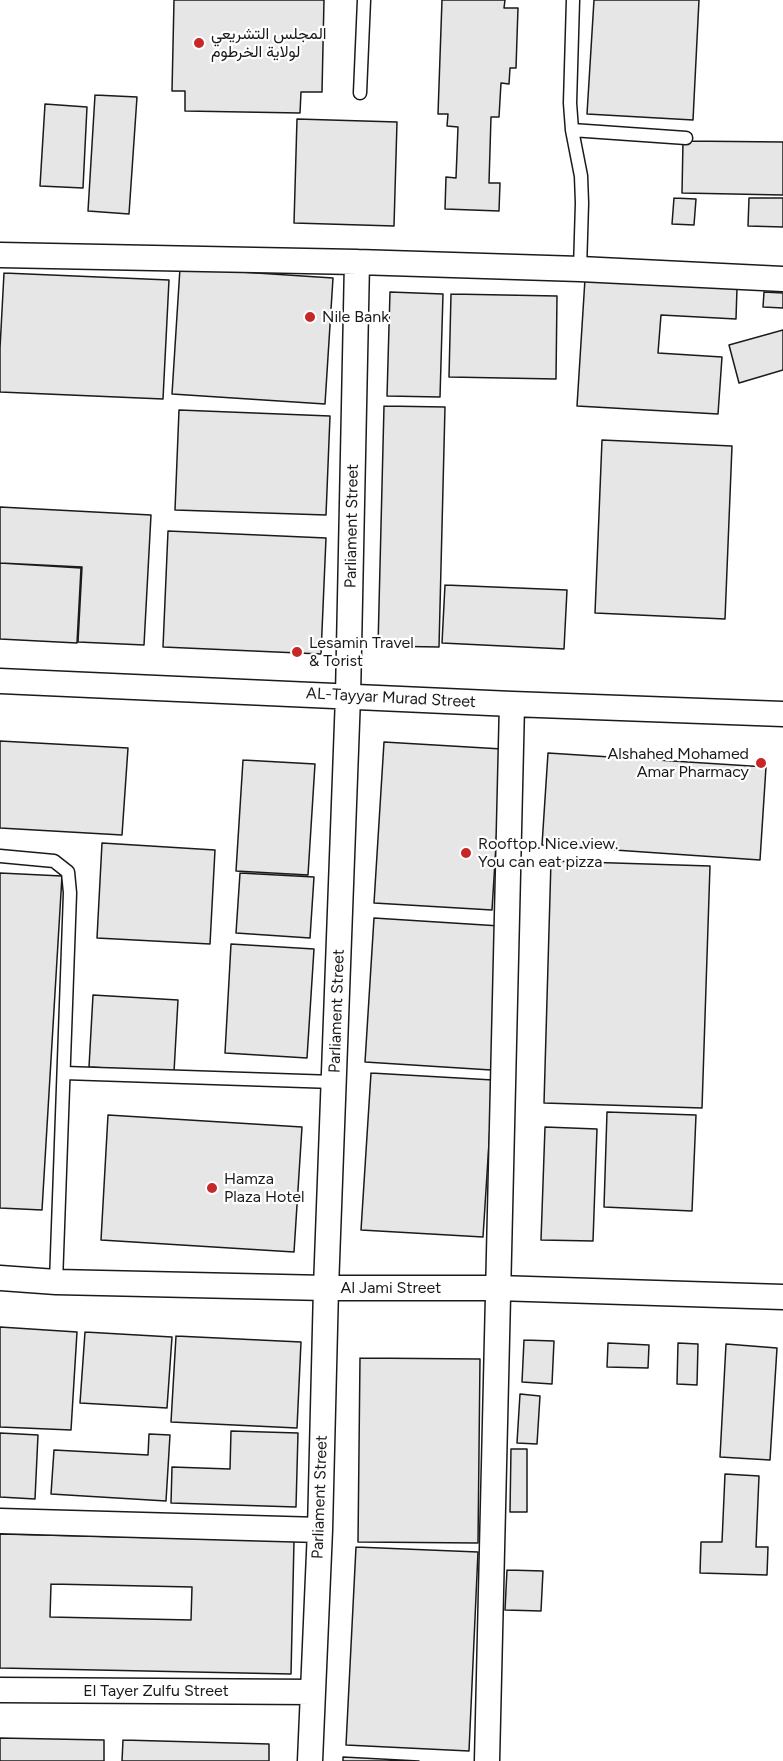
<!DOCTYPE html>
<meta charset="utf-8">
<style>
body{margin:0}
canvas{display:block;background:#fff}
</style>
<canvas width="783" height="1761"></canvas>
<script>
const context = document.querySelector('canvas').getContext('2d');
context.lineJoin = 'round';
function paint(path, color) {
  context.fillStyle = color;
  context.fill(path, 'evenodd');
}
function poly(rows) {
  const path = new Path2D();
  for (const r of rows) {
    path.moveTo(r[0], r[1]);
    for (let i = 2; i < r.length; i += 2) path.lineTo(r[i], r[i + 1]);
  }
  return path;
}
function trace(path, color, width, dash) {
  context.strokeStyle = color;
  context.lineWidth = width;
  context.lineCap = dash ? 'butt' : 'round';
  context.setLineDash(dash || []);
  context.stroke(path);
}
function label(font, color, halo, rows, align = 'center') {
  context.font = font + ' Figtree,Vazirmatn,sans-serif';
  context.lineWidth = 4.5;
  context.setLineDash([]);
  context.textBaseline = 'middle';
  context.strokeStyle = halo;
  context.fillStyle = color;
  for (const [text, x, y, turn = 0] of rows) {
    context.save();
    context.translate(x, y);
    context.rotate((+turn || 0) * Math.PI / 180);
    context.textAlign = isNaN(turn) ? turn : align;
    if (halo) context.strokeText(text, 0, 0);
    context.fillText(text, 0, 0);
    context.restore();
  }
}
const building = poly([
 [174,0,324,0,322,92,301,92,300,113,185,111,185,91,172,91,174,0],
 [442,0,505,0,504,8,518,8,516,68,510,68,509,84,501,83,499,117,491,117,489,183,500,183,499,211,445,209,446,177,456,178,458,127,447,126,448,114,438,114,442,0],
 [594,0,699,0,693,120,587,114,594,0],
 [95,95,137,97,129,214,88,211,95,95],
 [45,104,87,107,83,188,40,186,45,104],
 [297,119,397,122,394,226,294,223,297,119],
 [683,141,783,142,783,195,682,193,683,141],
 [674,198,696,199,694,225,672,224,674,198],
 [749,198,783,198,783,227,748,226,749,198],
 [180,268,333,278,325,404,172,394,180,268],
 [4,273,169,280,163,399,0,392,0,348,4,273],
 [585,279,737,288,736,319,661,315,658,353,722,357,718,414,577,406,585,279],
 [390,292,443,294,440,397,387,396,390,292],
 [764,292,783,293,783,308,763,307,764,292],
 [451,294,557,296,556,379,449,377,451,294],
 [783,330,783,370,739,383,729,345,783,330],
 [384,406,445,407,439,647,378,646,384,406],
 [179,410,330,416,326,515,175,510,179,410],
 [602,440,732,446,725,619,595,613,602,440],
 [0,507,151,515,144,645,78,642,82,567,0,563,0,507],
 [168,531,326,538,321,654,163,647,168,531],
 [0,563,81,568,77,643,0,639,0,563],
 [445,585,567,590,564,649,442,643,445,585],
 [0,741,128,748,122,835,0,828,0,741],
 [384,742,502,749,492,910,374,903,384,742],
 [548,753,766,767,760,860,542,845,548,753],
 [243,760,315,764,308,875,236,871,243,760],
 [102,843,215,850,210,944,97,938,102,843],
 [551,861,710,866,702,1108,544,1103,551,861],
 [0,873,62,876,42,1210,0,1208,0,873],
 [240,873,314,877,310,938,236,933,240,873],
 [374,918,500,926,491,1070,365,1062,374,918],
 [231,944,314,949,307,1058,225,1053,231,944],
 [93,995,178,1000,174,1072,89,1067,93,995],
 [371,1073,493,1080,483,1237,361,1230,371,1073],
 [607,1112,696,1115,692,1211,604,1207,607,1112],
 [108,1115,302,1127,294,1252,101,1240,108,1115],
 [545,1127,597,1129,593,1241,541,1240,545,1127],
 [0,1327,77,1332,71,1430,0,1427,0,1327],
 [85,1332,172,1337,167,1408,80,1403,85,1332],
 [176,1336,301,1342,297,1428,171,1422,176,1336],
 [524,1340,554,1341,552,1384,522,1382,524,1340],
 [608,1343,649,1345,648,1368,607,1367,608,1343],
 [678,1343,698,1344,697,1385,677,1384,678,1343],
 [726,1344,777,1348,770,1460,720,1457,726,1344],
 [360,1358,480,1359,478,1543,358,1542,360,1358],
 [520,1394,540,1396,537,1444,517,1443,520,1394],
 [231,1431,298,1433,296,1507,171,1503,172,1467,230,1469,231,1431],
 [0,1433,38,1435,35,1499,0,1497,0,1433],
 [149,1434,170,1435,166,1501,51,1494,54,1450,148,1455,149,1434],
 [511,1449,527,1449,527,1512,510,1512,511,1449],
 [725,1474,759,1476,756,1547,768,1547,767,1575,700,1573,701,1542,722,1542,725,1474],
 [0,1534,294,1541,291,1674,0,1668,0,1534],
 [51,1584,192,1587,191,1620,50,1617,51,1584],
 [356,1547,478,1552,469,1751,346,1745,356,1547],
 [507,1570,543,1571,541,1611,505,1610,507,1570],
 [0,1738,104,1740,104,1761,0,1761,0,1738],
 [123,1740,269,1744,269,1761,122,1761,123,1740],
 [343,1757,419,1761,343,1761,343,1757]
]);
const service = poly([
 [573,0,570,103,572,130,581,176,582,203,580,269],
 [360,93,364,0],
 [572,130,686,138],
 [0,856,54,861,68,872,70,893,56,1282],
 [64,1073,334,1082]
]);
const minor = poly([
 [0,255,357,262,580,269,783,279],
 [0,681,512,704,783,714],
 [0,1278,56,1282,326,1288,497,1288,783,1297],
 [0,1521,320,1530],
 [0,1690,313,1692],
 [310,1761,320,1530,326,1288,348,696,357,262],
 [487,1761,512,704]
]);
const markers = [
 [199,43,6,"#c62828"],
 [310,317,6,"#c62828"],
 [297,652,6,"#c62828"],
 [761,763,6,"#c62828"],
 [466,853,6,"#c62828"],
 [212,1188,6,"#c62828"]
];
const poiNames = [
 ["المجلس التشريعي",211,34],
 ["لولاية الخرطوم",211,52],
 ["Nile Bank",322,317],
 ["Lesamin Travel",309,643],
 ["& Torist",309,661],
 ["Alshahed Mohamed",749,754,"right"],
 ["Amar Pharmacy",749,772,"right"],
 ["Rooftop. Nice view.",478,844],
 ["You can eat pizza",478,862],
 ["Hamza",224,1179],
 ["Plaza Hotel",224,1197]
];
const streetNames = [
 ["Parliament Street",352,526,-89],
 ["AL-Tayyar Murad Street",391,698,3],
 ["Parliament Street",337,1011,-88],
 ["Al Jami Street",391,1288],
 ["Parliament Street",320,1497,-88],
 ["El Tayer Zulfu Street",156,1691]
];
paint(building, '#e6e6e6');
trace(building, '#1a1a1a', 1.5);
trace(service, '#1a1a1a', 15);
trace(minor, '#1a1a1a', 27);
trace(service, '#fff', 12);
trace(minor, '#fff', 24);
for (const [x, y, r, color] of markers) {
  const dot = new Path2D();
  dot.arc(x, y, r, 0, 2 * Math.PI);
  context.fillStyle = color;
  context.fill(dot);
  trace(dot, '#fff', 2);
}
label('16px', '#1a1a1a', '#fff', poiNames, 'left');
label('16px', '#1a1a1a', '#fff', streetNames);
</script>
